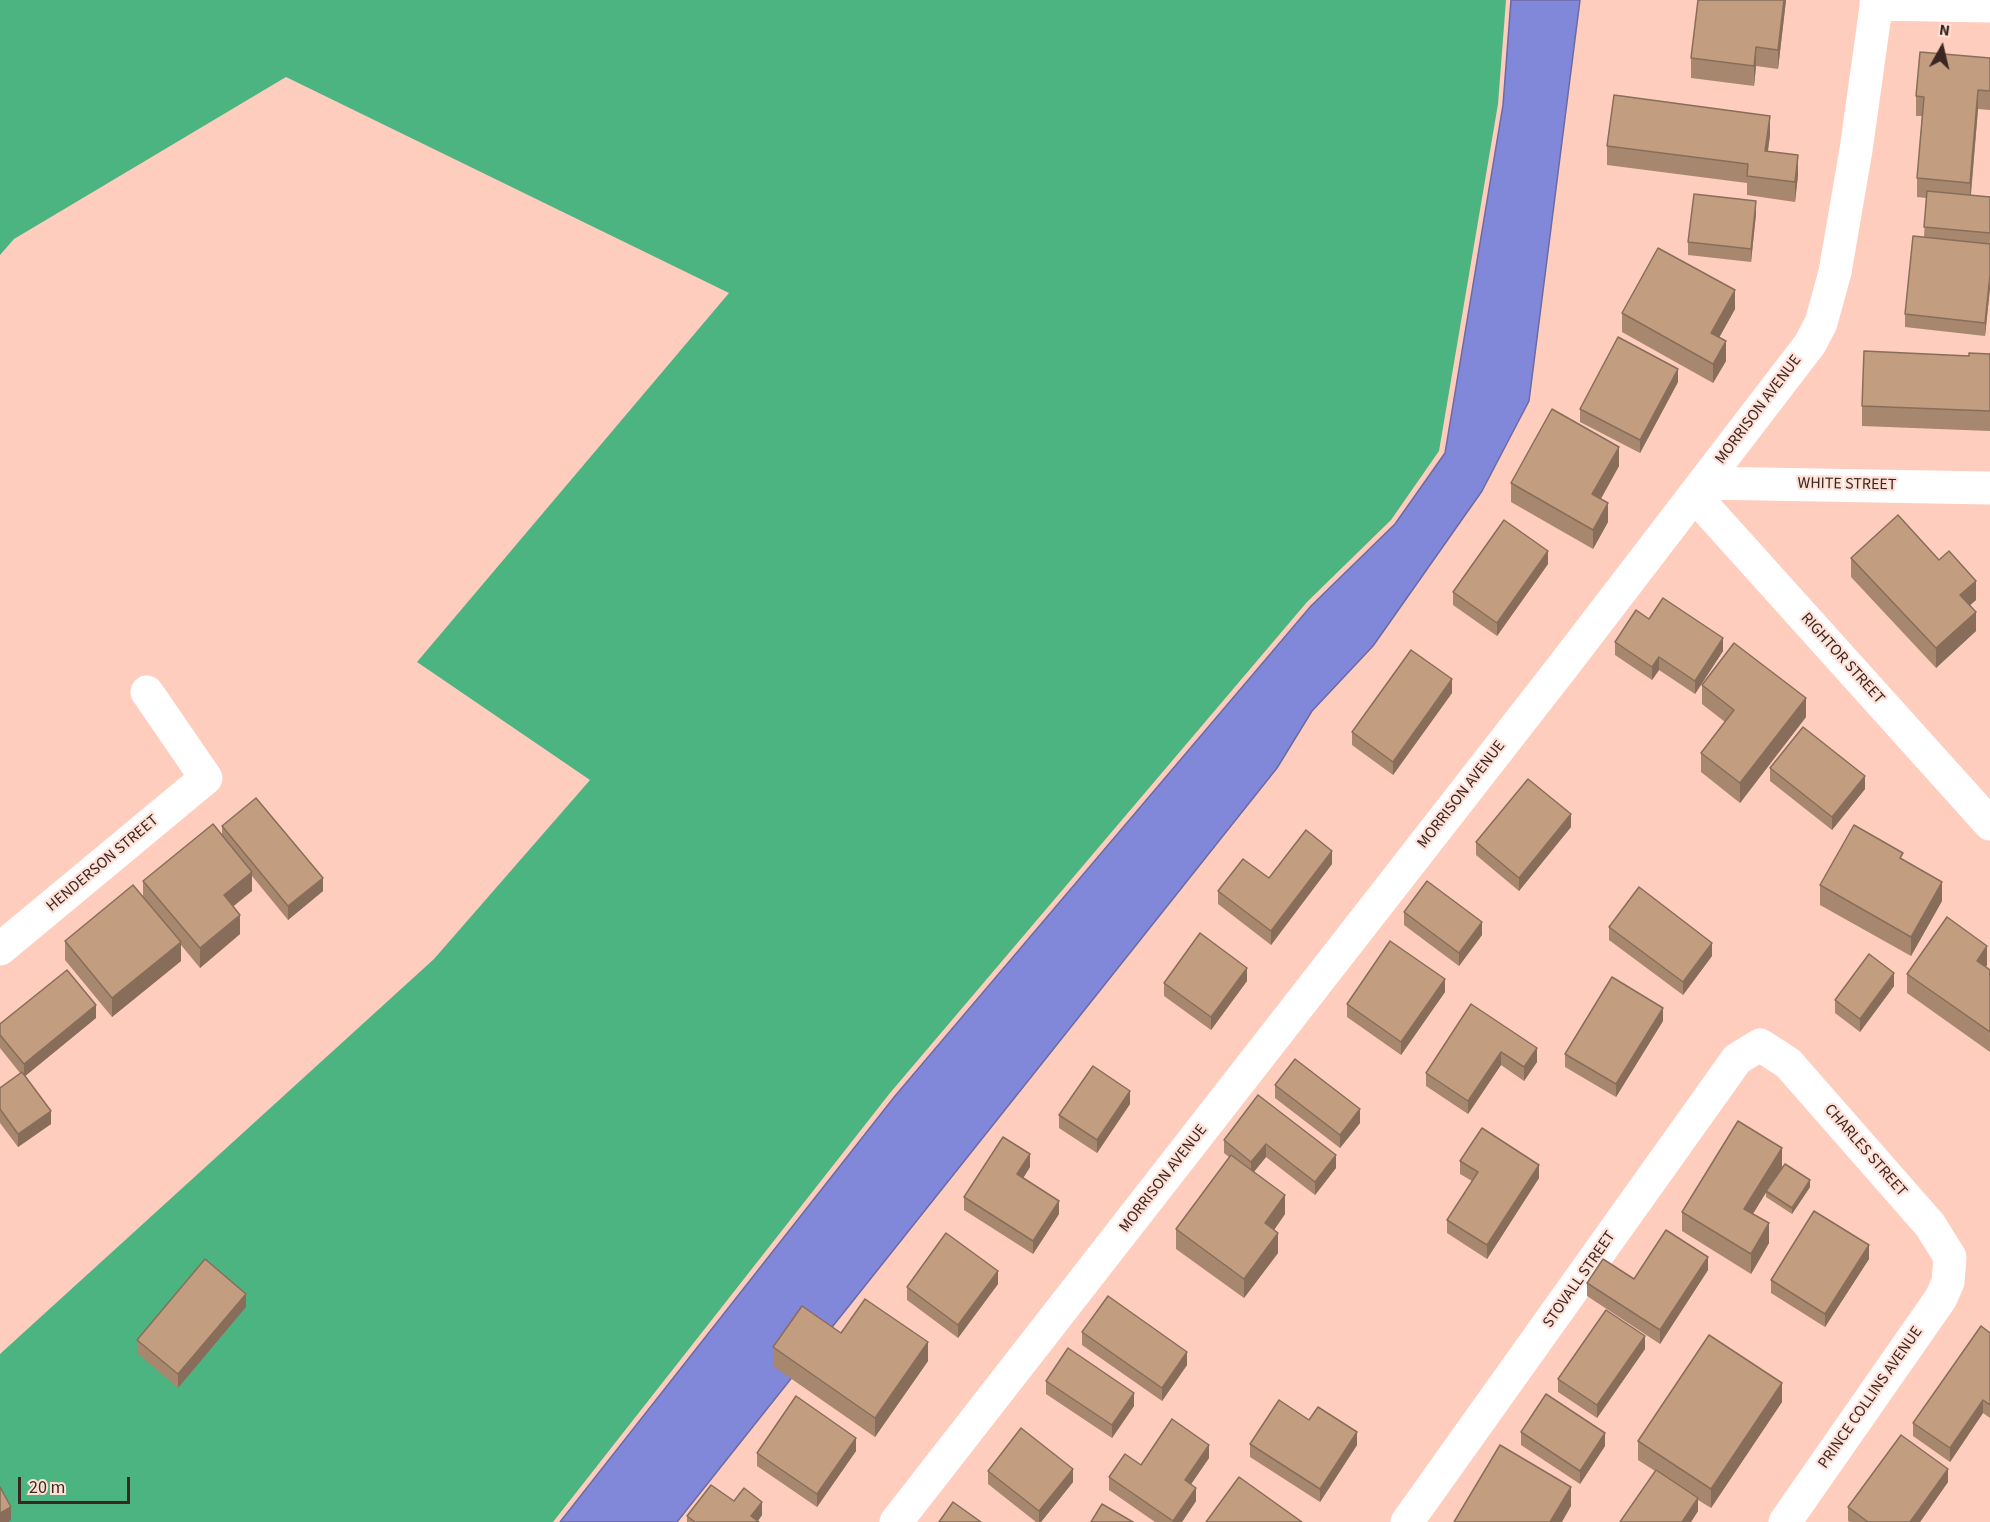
<!DOCTYPE html>
<style>
body{margin:0}
#map{position:relative;width:1990px;height:1522px;overflow:hidden;background:#fecdbd;font-family:"Source Sans 3",sans-serif}
canvas{display:block}
.north{position:absolute;left:1912px;top:18px;width:60px;height:60px;-webkit-text-stroke:4px #fee0d6;paint-order:stroke;rotate:8deg;font-size:16px;font-weight:700;line-height:24px;text-align:center;color:#3a2721}
.north::after{content:'';display:block;margin:auto;width:21px;height:27px;background:#3a2721;clip-path:polygon(50% 0,100% 100%,50% 72%,0 100%)}
.scale{position:absolute;left:18px;top:1477px;width:112px;height:27px;box-sizing:border-box;border:3px solid #3a2721;border-top:0;padding-left:8px;font-size:18px;line-height:21px;white-space:nowrap;color:#3a2721;-webkit-text-stroke:4px #fee0d6;paint-order:stroke}
</style>
<div id="map">
<canvas width="1990" height="1522"></canvas>
<div class="north">N</div>
<div class="scale">20 m</div>
</div>
<script>
const context = document.querySelector('canvas').getContext('2d');
context.lineJoin = 'round';
function paint(path, color) {
  context.fillStyle = color;
  context.fill(path, 'evenodd');
}
function poly(rows) {
  const path = new Path2D();
  for (const r of rows) {
    path.moveTo(r[0], r[1]);
    for (let i = 2; i < r.length; i += 2) path.lineTo(r[i], r[i + 1]);
  }
  return path;
}
function trace(path, color, width, dash) {
  context.strokeStyle = color;
  context.lineWidth = width;
  context.lineCap = dash ? 'butt' : 'round';
  context.setLineDash(dash || []);
  context.stroke(path);
}
function label(font, color, halo, rows, align = 'center') {
  context.font = font + ' "Source Sans 3",sans-serif';
  context.lineWidth = 4.5;
  context.setLineDash([]);
  context.textBaseline = 'middle';
  context.strokeStyle = halo;
  context.fillStyle = color;
  for (const [text, x, y, turn = 0] of rows) {
    context.save();
    context.translate(x, y);
    context.rotate((+turn || 0) * Math.PI / 180);
    context.textAlign = isNaN(turn) ? turn : align;
    if (halo) context.strokeText(text, 0, 0);
    context.fillText(text, 0, 0);
    context.restore();
  }
}
const forest = poly([
 [0,0,1506,0,1498,104,1439,451,1391,520,1307,602,890,1093,553,1522,0,1522,0,1354,434,959,590,780,417,662,729,293,286,77,14,239,0,255]
]);
const water = poly([
 [1511,0,1580,0,1529,401,1482,491,1373,646,1312,711,1277,768,677,1522,560,1522,895,1096,1311,606,1395,524,1445,453,1503,105,1511,0]
]);
const minor = poly([
 [1876,4,1990,6],
 [1704,483,1990,488],
 [1694,495,1990,824],
 [0,949,206,778,147,692],
 [896,1522,1564,665,1810,344,1821,323,1835,272,1856,150,1877,0],
 [1407,1522,1737,1059,1760,1045,1788,1063,1930,1225,1950,1257,1948,1282,1941,1298,1785,1522]
]);
const wall = poly([
 [1786,0,1778,69,1756,66,1754,86,1691,78,1691,58],
 [1990,58,1990,110,1978,109,1971,195,1990,197,1990,288,1985,336,1905,327,1905,314,1924,237,1926,198,1917,197,1917,178,1922,116,1916,116,1916,96],
 [1770,135,1768,151,1798,175,1795,202,1747,195,1747,183,1607,165,1607,146],
 [1756,214,1751,262,1688,255,1688,242],
 [1735,309,1719,338,1726,361,1713,383,1622,332,1622,313],
 [1990,354,1990,431,1862,426,1862,406,1969,356],
 [1678,382,1640,453,1580,422,1580,409],
 [1619,466,1601,499,1608,522,1593,549,1511,502,1511,483],
 [1851,558,1939,560,1976,600,1970,605,1976,631,1936,668,1851,577],
 [1548,564,1497,636,1453,605,1453,592],
 [1649,619,1723,651,1695,694,1659,670,1652,680,1615,655,1615,642],
 [1702,685,1806,717,1740,803,1701,772,1701,753,1725,722,1702,704],
 [1452,693,1393,775,1352,745,1352,732],
 [1770,768,1865,789,1832,830,1770,781],
 [222,826,323,891,288,920,252,876,252,891,233,906,240,934,200,968,181,945,181,961,112,1017,65,960,65,941,143,897,143,881,222,835],
 [1571,827,1519,891,1476,855,1476,842],
 [1332,864,1271,945,1218,904,1218,891,1269,878],
 [1820,885,1942,901,1911,956,1820,905],
 [1404,912,1482,935,1459,966,1404,925],
 [1609,927,1712,956,1683,995,1609,940],
 [1987,965,1986,967,1990,970,1990,1052,1907,993,1907,974],
 [1247,981,1211,1030,1164,996,1164,983],
 [1894,986,1860,1032,1835,1013,1835,1000],
 [1445,992,1401,1055,1347,1017,1347,1004],
 [1471,1004,1537,1062,1524,1081,1501,1065,1468,1114,1426,1086,1426,1073],
 [96,1018,25,1076,51,1124,18,1147,0,1123,0,1088,20,1073,0,1048,0,1024],
 [1663,1021,1616,1097,1565,1067,1565,1054],
 [1275,1085,1360,1123,1340,1148,1275,1098],
 [1258,1095,1336,1168,1315,1195,1266,1157,1254,1172,1285,1214,1274,1230,1278,1253,1244,1298,1176,1249,1176,1229,1229,1157,1224,1153,1224,1140],
 [1130,1104,1097,1153,1059,1128,1059,1115],
 [1460,1161,1539,1178,1487,1259,1447,1233,1447,1220,1472,1181,1460,1174],
 [1030,1167,1023,1178,1059,1214,1033,1254,964,1210,964,1197],
 [1782,1167,1810,1187,1792,1214,1766,1197,1766,1192,1753,1214,1769,1243,1751,1274,1682,1231,1682,1212],
 [1869,1259,1825,1327,1771,1293,1771,1280],
 [1708,1270,1660,1344,1587,1296,1587,1283,1634,1279],
 [998,1284,958,1338,907,1300,907,1287],
 [246,1307,178,1388,137,1353,137,1340],
 [1082,1332,1187,1365,1162,1401,1082,1345],
 [841,1333,928,1361,875,1437,773,1366,773,1347],
 [1990,1333,1990,1418,1983,1413,1950,1462,1913,1436,1913,1423],
 [1645,1349,1597,1418,1558,1392,1558,1379],
 [1046,1381,1134,1406,1112,1438,1046,1394],
 [1782,1402,1711,1508,1698,1500,1698,1511,1691,1522,1620,1522,1655,1471,1638,1460,1638,1441],
 [1309,1420,1357,1445,1320,1502,1250,1457,1250,1444],
 [1521,1432,1605,1446,1580,1484,1521,1445],
 [856,1451,817,1507,757,1466,757,1453],
 [1209,1458,1191,1484,1196,1501,1182,1522,1155,1522,1109,1490,1109,1477],
 [988,1471,1073,1482,1041,1522,1036,1522,988,1484],
 [1948,1482,1920,1522,1850,1522,1848,1521,1848,1507],
 [734,1501,762,1515,758,1521,759,1522,687,1522,687,1516]
]);
const shadedWall = poly([
 [1784,0,1786,0,1778,69,1778,50],
 [1756,47,1756,66,1754,86,1754,66],
 [1978,90,1978,109,1970,202,1970,183],
 [1770,116,1770,135,1765,170,1765,151],
 [1798,155,1798,175,1795,202,1795,182],
 [1756,201,1756,214,1751,262,1751,249],
 [1990,275,1990,288,1985,336,1985,323],
 [1735,290,1735,309,1711,352,1711,333],
 [1726,341,1726,361,1713,383,1713,364],
 [1678,369,1678,382,1640,453,1640,440],
 [1619,447,1619,466,1592,514,1592,494],
 [1608,503,1608,522,1593,549,1593,530],
 [1548,551,1548,564,1497,636,1497,623],
 [1976,581,1976,600,1960,614,1960,595],
 [1976,612,1976,631,1936,668,1936,648],
 [1723,638,1723,651,1695,694,1695,681],
 [1659,657,1659,670,1652,680,1652,667],
 [1452,679,1452,693,1393,775,1393,762],
 [1806,698,1806,717,1740,803,1740,783],
 [1865,776,1865,789,1832,830,1832,817],
 [1571,814,1571,827,1519,891,1519,878],
 [1332,851,1332,864,1271,945,1271,931],
 [252,872,252,891,224,914,224,895],
 [323,878,323,891,288,920,288,906],
 [1942,882,1942,901,1911,956,1911,937],
 [240,915,240,934,200,968,200,948],
 [1482,922,1482,935,1459,966,1459,953],
 [181,942,181,961,112,1017,112,998],
 [1712,943,1712,956,1683,995,1683,982],
 [1987,946,1987,965,1977,980,1977,961],
 [1247,968,1247,981,1211,1030,1211,1017],
 [1894,973,1894,986,1860,1032,1860,1019],
 [1445,979,1445,992,1401,1055,1401,1042],
 [96,1005,96,1018,24,1077,24,1064],
 [1663,1008,1663,1021,1616,1097,1616,1084],
 [1537,1048,1537,1062,1524,1081,1524,1067],
 [1501,1052,1501,1065,1468,1114,1468,1101],
 [1130,1091,1130,1104,1097,1153,1097,1140],
 [1360,1109,1360,1123,1340,1148,1340,1135],
 [51,1111,51,1124,18,1147,18,1134],
 [1266,1144,1266,1157,1251,1175,1251,1162],
 [1782,1148,1782,1167,1744,1228,1744,1209],
 [1030,1154,1030,1167,1017,1188,1017,1174],
 [1336,1155,1336,1168,1315,1195,1315,1182],
 [1539,1165,1539,1178,1487,1259,1487,1245],
 [1810,1180,1810,1187,1792,1214,1792,1208],
 [1285,1195,1285,1214,1265,1243,1265,1223],
 [1059,1201,1059,1214,1033,1254,1033,1241],
 [1769,1223,1769,1243,1751,1274,1751,1254],
 [1278,1233,1278,1253,1244,1298,1244,1279],
 [1869,1245,1869,1259,1825,1327,1825,1314],
 [1708,1257,1708,1270,1660,1344,1660,1330],
 [998,1271,998,1284,958,1338,958,1325],
 [246,1294,246,1307,178,1388,178,1374],
 [1645,1336,1645,1349,1597,1418,1597,1405],
 [928,1342,928,1361,875,1437,875,1418],
 [1187,1352,1187,1365,1162,1401,1162,1388],
 [1782,1383,1782,1402,1711,1508,1711,1489],
 [1134,1393,1134,1406,1112,1438,1112,1425],
 [1983,1400,1983,1413,1950,1462,1950,1448],
 [1357,1432,1357,1445,1320,1502,1320,1489],
 [1605,1433,1605,1446,1580,1484,1580,1471],
 [856,1438,856,1451,817,1507,817,1494],
 [1209,1445,1209,1458,1185,1493,1185,1480],
 [1073,1469,1073,1482,1041,1522,1039,1522,1039,1511],
 [1948,1469,1948,1482,1920,1522,1910,1522],
 [1571,1487,1571,1506,1562,1522,1550,1522],
 [1196,1488,1196,1501,1182,1522,1173,1522],
 [1698,1498,1698,1511,1691,1522,1682,1522],
 [762,1502,762,1515,757,1522,751,1516],
 [11,1507,11,1520,8,1522,0,1522,0,1513]
]);
const building = poly([
 [1698,0,1784,0,1778,50,1756,47,1754,66,1691,58,1698,0],
 [1920,52,1990,58,1990,91,1978,90,1970,183,1917,178,1924,97,1916,96,1920,52],
 [1614,95,1770,116,1765,151,1798,155,1795,182,1747,176,1748,164,1607,146,1614,95],
 [1927,191,1990,197,1990,233,1924,227,1927,191],
 [1694,194,1756,201,1751,249,1688,242,1694,194],
 [1913,236,1990,244,1990,275,1985,323,1905,314,1913,236],
 [1658,248,1735,290,1711,333,1726,341,1713,364,1622,313,1658,248],
 [1618,337,1678,369,1640,440,1580,409,1618,337],
 [1864,351,1969,356,1969,353,1990,354,1990,411,1862,406,1864,351],
 [1552,409,1619,447,1592,494,1608,503,1593,530,1511,483,1552,409],
 [1898,515,1939,560,1949,551,1976,581,1960,595,1976,612,1936,648,1851,558,1898,515],
 [1504,520,1548,551,1497,623,1453,592,1504,520],
 [1663,598,1723,638,1695,681,1659,657,1652,667,1615,642,1636,610,1649,619,1663,598],
 [1734,643,1806,698,1740,783,1701,753,1734,710,1702,685,1734,643],
 [1411,650,1452,679,1393,762,1352,732,1411,650],
 [1803,727,1865,776,1832,817,1770,768,1803,727],
 [1528,779,1571,814,1519,878,1476,842,1528,779],
 [256,798,323,878,288,906,222,826,256,798],
 [213,824,252,872,224,895,240,915,200,948,143,881,213,824],
 [1854,825,1903,853,1900,858,1942,882,1911,937,1820,885,1854,825],
 [1306,830,1332,851,1271,931,1218,891,1243,859,1269,878,1306,830],
 [1427,881,1482,922,1459,953,1404,912,1427,881],
 [133,885,181,942,112,998,65,941,133,885],
 [1639,887,1712,943,1683,982,1609,927,1639,887],
 [1947,917,1987,946,1977,961,1990,970,1990,1032,1907,974,1947,917],
 [1200,933,1247,968,1211,1017,1164,983,1200,933],
 [1390,941,1445,979,1401,1042,1347,1004,1390,941],
 [1869,954,1894,973,1860,1019,1835,1000,1869,954],
 [67,970,96,1005,24,1064,0,1035,0,1024,67,970],
 [1612,977,1663,1008,1616,1084,1565,1054,1612,977],
 [1471,1004,1537,1048,1524,1067,1501,1052,1468,1101,1426,1073,1471,1004],
 [1295,1059,1360,1109,1340,1135,1275,1085,1295,1059],
 [1093,1066,1130,1091,1097,1140,1059,1115,1093,1066],
 [22,1072,51,1111,18,1134,0,1109,0,1088,22,1072],
 [1258,1095,1336,1155,1315,1182,1266,1144,1251,1162,1224,1140,1258,1095],
 [1738,1121,1782,1148,1744,1209,1769,1223,1751,1254,1682,1212,1738,1121],
 [1482,1128,1539,1165,1487,1245,1447,1220,1478,1172,1460,1161,1482,1128],
 [1003,1137,1030,1154,1017,1174,1059,1201,1033,1241,964,1197,1003,1137],
 [1231,1155,1285,1195,1265,1223,1278,1233,1244,1279,1176,1229,1231,1155],
 [1785,1164,1810,1180,1792,1208,1766,1191,1785,1164],
 [1814,1211,1869,1245,1825,1314,1771,1280,1814,1211],
 [1666,1230,1708,1257,1660,1330,1587,1283,1603,1259,1634,1279,1666,1230],
 [946,1233,998,1271,958,1325,907,1287,946,1233],
 [205,1259,246,1294,178,1374,137,1340,205,1259],
 [1108,1296,1187,1352,1162,1388,1082,1332,1108,1296],
 [865,1299,928,1342,875,1418,773,1347,802,1306,841,1333,865,1299],
 [1606,1310,1645,1336,1597,1405,1558,1379,1606,1310],
 [1981,1326,1990,1333,1990,1405,1983,1400,1950,1448,1913,1423,1981,1326],
 [1709,1335,1782,1383,1711,1489,1638,1441,1709,1335],
 [1068,1348,1134,1393,1112,1425,1046,1381,1068,1348],
 [1546,1394,1605,1433,1580,1471,1521,1432,1546,1394],
 [796,1396,856,1438,817,1494,757,1453,796,1396],
 [1279,1400,1309,1420,1318,1407,1357,1432,1320,1489,1250,1444,1279,1400],
 [1172,1419,1209,1445,1185,1480,1196,1488,1173,1521,1109,1477,1125,1454,1141,1465,1172,1419],
 [1021,1428,1073,1469,1039,1511,988,1471,1021,1428],
 [1901,1435,1948,1469,1910,1522,1868,1522,1848,1507,1901,1435],
 [1500,1445,1571,1487,1550,1522,1454,1522,1500,1445],
 [1656,1470,1698,1498,1682,1522,1620,1522,1656,1470],
 [1239,1477,1302,1522,1206,1522,1239,1477],
 [711,1485,734,1501,744,1488,762,1502,751,1516,759,1522,695,1522,687,1516,711,1485],
 [0,1487,11,1507,0,1513,0,1487],
 [953,1502,981,1522,939,1522,953,1502],
 [1102,1504,1133,1522,1091,1522,1102,1504]
]);
const streetNames = [
 ["MORRISON AVENUE",1759,410,-53],
 ["WHITE STREET",1847,485,1],
 ["RIGHTOR STREET",1842,659,48],
 ["MORRISON AVENUE",1462,795,-52],
 ["HENDERSON STREET",103,864,-40],
 ["CHARLES STREET",1865,1151,49],
 ["MORRISON AVENUE",1164,1179,-52],
 ["STOVALL STREET",1580,1280,-55],
 ["PRINCE COLLINS AVENUE",1871,1398,-55]
];
paint(forest, '#4cb481');
paint(water, '#8187d9');
trace(water, '#6c6aa2', 1.5);
trace(minor, '#fff', 33);
paint(wall, '#a7876e');
paint(shadedWall, '#886e5a');
paint(building, '#c29d80');
trace(building, '#886e5a', 1.5);
label('16px', '#3a2721', '#fee0d6', streetNames);
</script>
